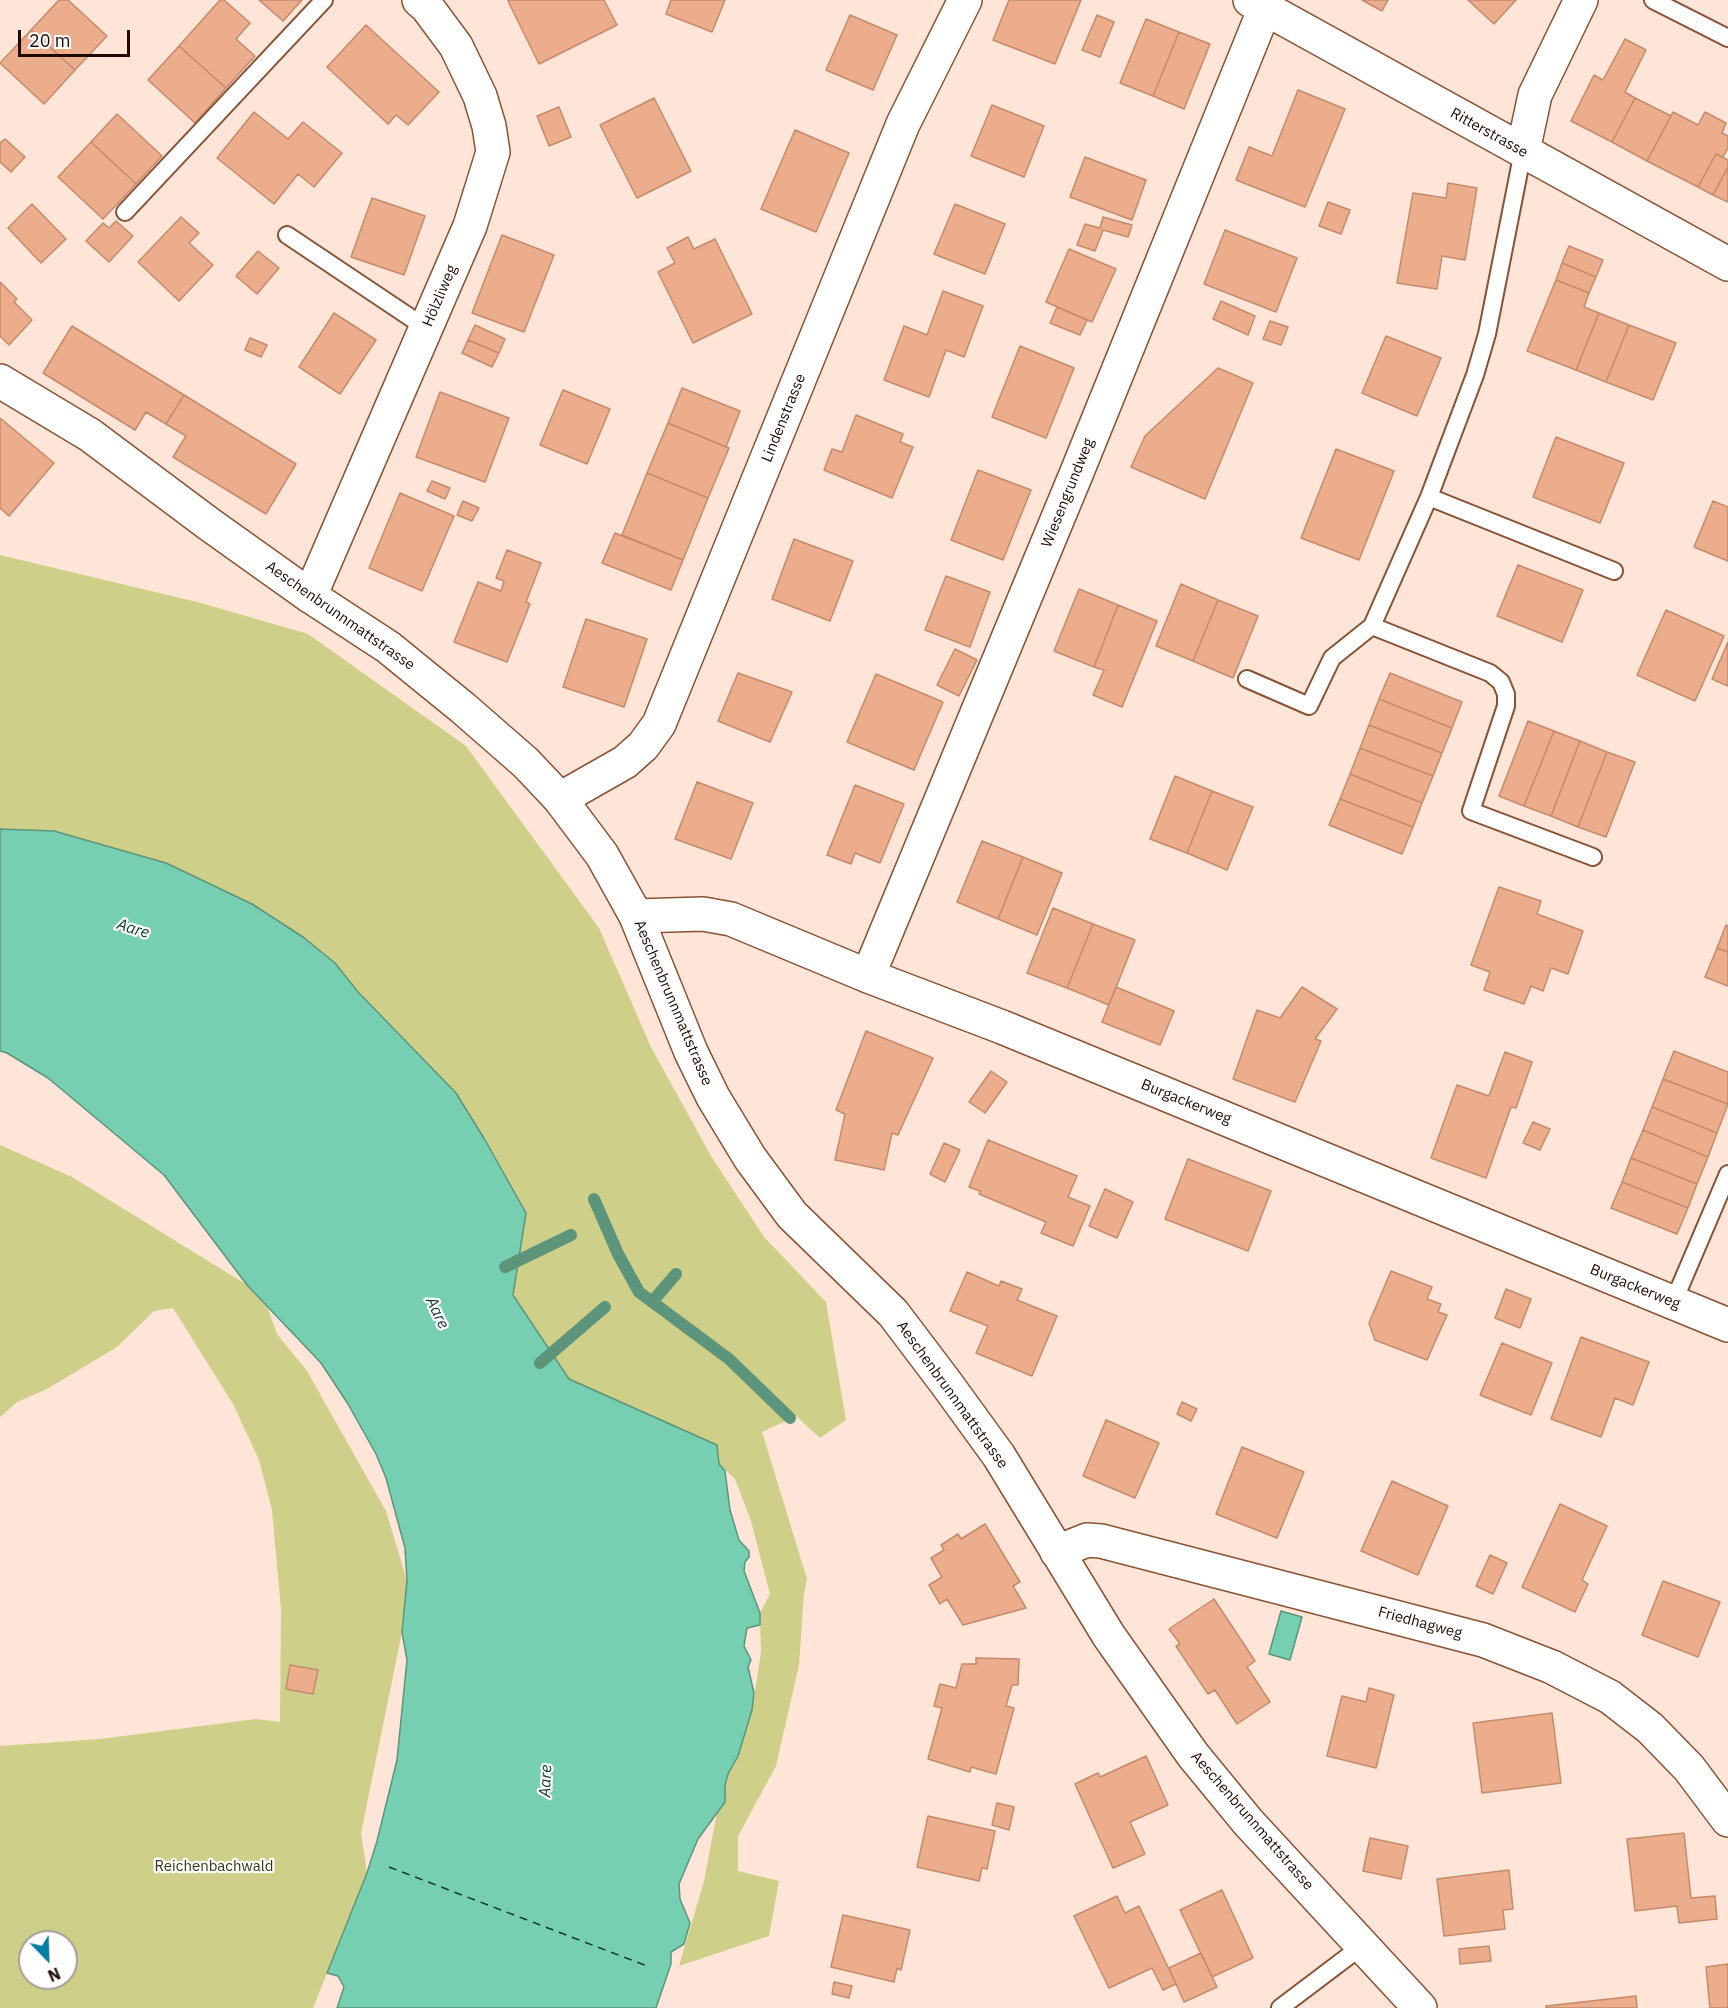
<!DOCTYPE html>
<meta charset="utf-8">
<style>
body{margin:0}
#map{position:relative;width:1728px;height:2008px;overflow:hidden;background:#ffe5d7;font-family:"IBM Plex Sans",sans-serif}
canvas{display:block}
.north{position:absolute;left:18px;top:1930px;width:60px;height:60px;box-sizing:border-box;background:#fff;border:2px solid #a59d99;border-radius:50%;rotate:157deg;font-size:16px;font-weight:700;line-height:24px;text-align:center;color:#1f0a01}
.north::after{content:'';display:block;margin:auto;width:21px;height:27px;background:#047da4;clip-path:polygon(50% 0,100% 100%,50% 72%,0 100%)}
.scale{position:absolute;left:18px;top:30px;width:112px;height:27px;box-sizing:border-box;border:3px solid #1f0a01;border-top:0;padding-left:8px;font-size:18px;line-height:21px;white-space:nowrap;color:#1f0a01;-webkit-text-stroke:4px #fff;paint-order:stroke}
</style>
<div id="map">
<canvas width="1728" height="2008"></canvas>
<div class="north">N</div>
<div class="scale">20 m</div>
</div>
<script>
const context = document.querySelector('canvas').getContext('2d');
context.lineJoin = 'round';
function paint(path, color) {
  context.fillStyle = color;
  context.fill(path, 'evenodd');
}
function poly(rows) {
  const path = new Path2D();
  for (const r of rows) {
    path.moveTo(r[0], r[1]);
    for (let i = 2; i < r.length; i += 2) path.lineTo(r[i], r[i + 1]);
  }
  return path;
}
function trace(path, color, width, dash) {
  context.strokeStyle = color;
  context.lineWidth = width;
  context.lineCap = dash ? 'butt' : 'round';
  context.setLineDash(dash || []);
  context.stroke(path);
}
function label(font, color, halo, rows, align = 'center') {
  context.font = font + ' "IBM Plex Sans",sans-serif';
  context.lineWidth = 4.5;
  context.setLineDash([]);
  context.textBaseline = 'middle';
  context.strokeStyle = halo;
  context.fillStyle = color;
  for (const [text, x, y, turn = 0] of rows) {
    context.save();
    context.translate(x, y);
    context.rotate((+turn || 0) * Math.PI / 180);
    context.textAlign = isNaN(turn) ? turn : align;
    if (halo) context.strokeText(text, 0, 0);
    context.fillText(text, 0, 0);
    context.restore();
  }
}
const green = poly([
 [0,555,201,603,308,634,466,746,599,928,651,1047,711,1156,764,1237,826,1302,846,1420,820,1438,796,1416,762,1432,807,1579,804,1593,799,1665,776,1766,738,1836,738,1871,779,1881,769,1936,679,1966,704,1881,717,1813,725,1802,725,1785,728,1774,738,1756,752,1710,761,1653,760,1613,770,1594,751,1521,735,1479,719,1464,717,1445,569,1379,513,1295,526,1213,335,963,303,937,252,904,166,863,54,831,0,829],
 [0,1145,72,1177,247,1285,268,1309,277,1334,307,1371,386,1511,407,1581,402,1632,361,1833,367,1873,313,2008,0,2008,0,1746,100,1739,256,1719,280,1722,281,1609,272,1510,259,1460,233,1404,173,1308,154,1311,117,1347,47,1389,17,1402,0,1417],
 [30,1942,66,1942,66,1978,30,1978]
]);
const water = poly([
 [0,829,54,831,166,863,252,904,303,937,335,963,358,992,456,1093,485,1140,526,1213,513,1295,569,1379,717,1445,719,1464,725,1471,730,1510,739,1540,749,1551,749,1557,745,1562,744,1571,760,1613,760,1625,747,1628,744,1646,751,1660,748,1667,754,1693,752,1710,738,1756,728,1774,725,1785,725,1802,698,1839,679,1884,680,1899,690,1923,684,1944,671,1952,671,1964,656,2008,337,2008,344,1987,338,1976,327,1973,367,1873,377,1841,397,1760,407,1660,402,1632,407,1581,405,1548,386,1478,376,1454,348,1404,321,1363,247,1285,164,1175,48,1078,7,1053,0,1051,0,829],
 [1281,1611,1302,1617,1290,1660,1269,1654,1281,1611]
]);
const stream = poly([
 [594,1199,618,1254,639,1292,729,1359,790,1418],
 [505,1267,571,1235],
 [652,1302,676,1274],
 [540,1363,605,1307]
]);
const ferry = poly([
 [389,1867,647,1966]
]);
const building = poly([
 [59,0,68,0,107,36,75,70,31,30,59,0],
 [220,0,224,0,250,23,236,39,255,56,226,88,179,46,220,0],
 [259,0,302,0,283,21,259,0],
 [510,0,604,0,617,25,539,64,508,1,510,0],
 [671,0,725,0,712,32,666,14,671,0],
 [1009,0,1081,0,1055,64,993,40,1009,0],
 [1362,0,1388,0,1382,11,1362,0],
 [1468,0,1516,0,1494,24,1468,0],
 [850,15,897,35,873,90,826,70,850,15],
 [1097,15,1114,22,1100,57,1082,50,1097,15],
 [1146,19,1179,32,1153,96,1120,83,1146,19],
 [366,25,439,92,408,125,396,115,388,124,327,67,366,25],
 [31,30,75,70,44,104,0,63,31,30],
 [1179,32,1210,44,1184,109,1153,96,1179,32],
 [1625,39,1646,50,1625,92,1635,98,1612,142,1571,121,1594,75,1603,80,1625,39],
 [179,46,226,88,195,123,148,80,179,46],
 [1298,90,1345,109,1305,207,1236,180,1249,147,1272,156,1298,90],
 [654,98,691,171,637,198,600,125,654,98],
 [1635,98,1671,116,1647,161,1612,142,1635,98],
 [992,105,1044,126,1024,177,971,156,992,105],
 [559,107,571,137,549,146,537,116,559,107],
 [254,112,288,139,303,122,342,153,314,187,298,174,274,204,217,158,254,112],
 [1673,112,1698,125,1705,112,1726,123,1722,133,1728,136,1728,148,1723,157,1716,154,1698,187,1647,161,1673,112],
 [117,114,162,156,136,184,91,142,117,114],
 [795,130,849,153,816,232,761,209,795,130],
 [5,139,25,157,11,172,0,162,0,143,5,139],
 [91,142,136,184,103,219,58,177,91,142],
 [1716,154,1728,160,1728,167,1713,195,1698,187,1716,154],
 [1085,157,1146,180,1132,220,1070,197,1085,157],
 [1728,167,1728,202,1713,195,1728,167],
 [1448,183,1477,188,1465,260,1442,256,1437,289,1397,283,1413,193,1446,198,1448,183],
 [372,198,425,216,404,275,351,257,372,198],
 [1328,202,1350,210,1341,234,1319,226,1328,202],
 [32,204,66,239,41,263,8,228,32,204],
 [955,204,1005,224,985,274,934,254,955,204],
 [181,217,199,233,189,243,213,265,179,301,138,262,181,217],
 [1103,217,1132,225,1128,237,1103,230,1095,251,1077,245,1085,224,1100,228,1103,217],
 [116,221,133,236,109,262,86,241,103,223,109,228,116,221],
 [1225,230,1297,258,1276,312,1204,284,1225,230],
 [502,235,554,255,524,332,472,313,502,235],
 [688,237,694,249,715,239,752,314,693,343,658,272,675,263,667,248,688,237],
 [1569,246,1603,260,1596,277,1562,263,1569,246],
 [1069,249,1116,269,1092,322,1046,302,1069,249],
 [258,251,279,268,257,294,236,276,258,251],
 [1562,263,1596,277,1589,293,1556,280,1562,263],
 [1556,280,1589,293,1584,307,1599,313,1576,370,1527,351,1556,280],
 [0,282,17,299,14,302,32,320,9,345,0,336,0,282],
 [943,291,983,306,964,357,946,350,929,397,884,380,904,326,927,335,943,291],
 [1221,301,1255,316,1248,335,1213,319,1221,301],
 [1057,307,1087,320,1080,335,1050,323,1057,307],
 [334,313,376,340,340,394,299,367,334,313],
 [1599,313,1629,325,1606,382,1576,370,1599,313],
 [1270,321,1288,327,1281,345,1263,339,1270,321],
 [475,325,505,339,499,353,468,340,475,325],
 [1629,325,1676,343,1653,400,1606,382,1629,325],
 [72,326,184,395,166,424,146,412,135,430,43,373,72,326],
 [1386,336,1441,358,1417,416,1362,393,1386,336],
 [250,338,267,345,261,357,245,350,250,338],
 [468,340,499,353,492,367,462,353,468,340],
 [1020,346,1074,368,1046,438,992,417,1020,346],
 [1218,368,1253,383,1205,499,1131,467,1145,436,1218,368],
 [682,388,740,411,726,447,668,423,682,388],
 [563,390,610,409,587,464,540,445,563,390],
 [440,392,509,418,485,482,416,457,440,392],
 [184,395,296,464,266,514,173,457,186,436,166,424,184,395],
 [856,415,903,434,900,442,913,447,892,498,824,470,832,449,842,452,856,415],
 [0,418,54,463,9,516,0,508,0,418],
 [668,423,729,448,708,498,647,473,668,423],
 [1556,437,1624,463,1600,523,1533,497,1556,437],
 [1336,449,1394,471,1359,560,1301,538,1336,449],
 [978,470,1031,490,1003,560,951,540,978,470],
 [647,473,708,498,683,560,622,535,647,473],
 [432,481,450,488,445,499,427,491,432,481],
 [400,493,454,516,422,591,369,568,400,493],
 [463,501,479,508,472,521,457,515,463,501],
 [1713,501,1728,507,1728,561,1694,547,1713,501],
 [615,533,683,560,671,590,602,563,615,533],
 [794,539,853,561,830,621,772,599,794,539],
 [507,550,541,563,526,602,530,604,507,662,454,642,478,582,501,591,504,581,496,578,507,550],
 [1518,565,1583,590,1562,642,1497,616,1518,565],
 [946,576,990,592,970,647,925,630,946,576],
 [1181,584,1218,600,1193,661,1156,646,1181,584],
 [1079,589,1118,605,1094,667,1054,651,1079,589],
 [1218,600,1258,616,1233,678,1193,661,1218,600],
 [1118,605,1157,621,1122,707,1093,695,1104,670,1094,667,1118,605],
 [1666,610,1724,636,1695,701,1637,675,1666,610],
 [586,619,647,639,624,707,563,687,586,619],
 [1728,642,1728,686,1712,679,1728,642],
 [955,649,977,660,959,696,937,685,955,649],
 [738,673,792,692,770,742,718,721,738,673],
 [1390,673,1462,702,1452,728,1379,699,1390,673],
 [876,674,943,702,914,770,847,742,876,674],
 [1379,699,1452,728,1442,753,1369,725,1379,699],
 [1528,721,1554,731,1524,806,1499,796,1528,721],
 [1369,725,1442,753,1433,776,1360,748,1369,725],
 [1554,731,1580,741,1551,816,1524,806,1554,731],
 [1580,741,1607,752,1578,827,1551,816,1580,741],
 [1360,748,1433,776,1422,803,1350,774,1360,748],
 [1607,752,1635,762,1606,837,1578,827,1607,752],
 [1350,774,1422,803,1413,827,1340,799,1350,774],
 [1175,776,1212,791,1187,853,1150,839,1175,776],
 [697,782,753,803,731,859,675,839,697,782],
 [855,785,904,804,880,863,855,853,851,864,827,855,855,785],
 [1212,791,1253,807,1227,870,1187,853,1212,791],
 [1340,799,1413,827,1402,854,1329,825,1340,799],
 [982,841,1023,857,998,919,957,902,982,841],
 [1023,857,1062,873,1037,935,998,919,1023,857],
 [1499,887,1541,901,1537,914,1583,931,1568,974,1551,968,1543,991,1531,986,1524,1004,1484,990,1490,972,1471,965,1499,887],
 [1053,908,1093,924,1067,988,1027,973,1053,908],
 [1093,924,1135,940,1109,1005,1067,988,1093,924],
 [1726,925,1728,926,1728,952,1717,948,1726,925],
 [1717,948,1728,952,1728,986,1705,977,1717,948],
 [1116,987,1174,1011,1160,1045,1102,1022,1116,987],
 [1302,987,1337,1009,1315,1039,1321,1041,1295,1102,1233,1079,1257,1010,1280,1018,1302,987],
 [866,1031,933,1058,898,1135,892,1133,884,1170,835,1160,845,1114,836,1110,866,1031],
 [1674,1051,1728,1072,1728,1104,1663,1079,1674,1051],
 [1505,1052,1532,1062,1516,1108,1511,1107,1486,1178,1431,1158,1457,1085,1489,1096,1505,1052],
 [991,1071,1007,1082,985,1113,969,1102,991,1071],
 [1663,1079,1728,1104,1717,1133,1652,1107,1663,1079],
 [1652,1107,1717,1133,1708,1157,1643,1130,1652,1107],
 [1533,1122,1550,1129,1540,1150,1523,1143,1533,1122],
 [1643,1130,1708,1157,1697,1184,1631,1158,1643,1130],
 [988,1140,1077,1176,1068,1197,1090,1206,1073,1246,1041,1233,1046,1222,979,1194,980,1191,969,1187,988,1140],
 [944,1143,960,1150,945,1182,930,1174,944,1143],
 [1631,1158,1697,1184,1688,1208,1622,1182,1631,1158],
 [1188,1159,1271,1191,1248,1251,1165,1219,1188,1159],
 [1622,1182,1688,1208,1677,1234,1611,1208,1622,1182],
 [1105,1189,1133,1202,1117,1238,1089,1226,1105,1189],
 [1391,1271,1432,1287,1427,1299,1441,1304,1438,1312,1447,1315,1427,1360,1375,1340,1369,1323,1391,1271],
 [967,1272,999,1286,1001,1281,1022,1289,1017,1300,1057,1316,1032,1376,976,1353,988,1326,950,1311,967,1272],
 [1506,1289,1531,1299,1520,1328,1495,1318,1506,1289],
 [1581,1337,1649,1362,1633,1405,1615,1398,1601,1437,1551,1419,1581,1337],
 [1502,1343,1552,1363,1531,1415,1480,1395,1502,1343],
 [1182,1402,1197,1409,1191,1421,1177,1414,1182,1402],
 [1106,1420,1159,1443,1135,1498,1083,1476,1106,1420],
 [1242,1447,1304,1472,1277,1538,1216,1514,1242,1447],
 [1392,1481,1448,1506,1418,1575,1361,1551,1392,1481],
 [1560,1504,1607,1526,1582,1580,1588,1584,1575,1612,1522,1587,1560,1504],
 [985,1524,1020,1582,1013,1586,1026,1608,963,1625,947,1599,940,1604,929,1585,942,1577,931,1558,944,1550,941,1545,958,1534,961,1539,985,1524],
 [1490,1555,1507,1563,1493,1594,1476,1586,1490,1555],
 [1663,1581,1720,1602,1698,1657,1642,1635,1663,1581],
 [1214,1599,1255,1661,1247,1667,1270,1702,1237,1724,1215,1690,1208,1694,1176,1646,1180,1644,1169,1629,1214,1599],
 [976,1658,1019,1659,1018,1685,1012,1685,1006,1706,1014,1708,996,1774,971,1767,970,1772,928,1759,942,1708,934,1706,940,1684,956,1688,962,1664,976,1664,976,1658],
 [290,1665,318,1670,313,1694,286,1689,290,1665],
 [1369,1688,1394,1695,1376,1768,1327,1756,1342,1696,1366,1702,1369,1688],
 [1552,1713,1561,1783,1482,1793,1473,1723,1552,1713],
 [1146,1756,1168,1805,1130,1822,1145,1854,1113,1868,1075,1784,1098,1773,1100,1777,1146,1756],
 [997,1803,1014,1807,1009,1830,992,1825,997,1803],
 [928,1816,995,1831,987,1869,982,1868,979,1881,917,1867,928,1816],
 [1684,1833,1691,1898,1715,1896,1717,1919,1679,1923,1677,1906,1635,1911,1627,1839,1684,1833],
 [1370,1838,1408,1846,1401,1879,1363,1871,1370,1838],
 [1509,1870,1513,1909,1503,1910,1505,1929,1444,1936,1437,1879,1509,1870],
 [1222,1890,1253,1958,1212,1977,1180,1910,1222,1890],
 [1117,1896,1125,1913,1139,1906,1176,1984,1163,1990,1152,1968,1109,1988,1074,1916,1117,1896],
 [843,1915,910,1930,901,1970,897,1968,894,1982,831,1967,843,1915],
 [1489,1946,1491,1961,1460,1964,1459,1949,1489,1946],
 [1201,1953,1217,1987,1184,2002,1169,1968,1201,1953],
 [1728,1964,1728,2008,1710,2008,1706,1967,1728,1964],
 [834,1982,852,1986,849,1998,832,1994,834,1982],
 [1636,1996,1637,2008,1546,2008,1546,2006,1636,1996]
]);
const lane = poly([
 [1653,0,1728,38],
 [1523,151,1487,334,1475,375,1429,497,1372,626,1490,673,1501,682,1506,694,1506,706,1471,811,1593,857],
 [125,212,324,0],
 [287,235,426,328],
 [1429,497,1614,571],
 [1247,679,1309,706,1332,658,1372,626],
 [1673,1303,1728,1174],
 [1280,2008,1362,1946]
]);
const street = poly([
 [1250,0,1728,264],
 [1523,151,1535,95,1581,0],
 [310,596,470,226,493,152,489,126,480,96,456,46,427,7,419,0],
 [560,799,625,762,643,746,659,724,903,124,965,0],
 [636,916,703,914,731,919,868,976,1002,1027,1728,1325],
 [868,976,1077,472,1265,8],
 [1057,1552,1087,1540,1101,1541,1483,1640,1552,1667,1610,1697,1650,1728,1689,1768,1728,1820]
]);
const secondary = poly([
 [0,381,90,435,209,524,310,596,388,647,463,708,526,763,560,799,602,855,636,916,691,1052,713,1097,750,1158,792,1215,893,1313,946,1383,999,1456,1109,1636,1193,1755,1248,1822,1420,2008]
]);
const streetNames = [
 ["Ritterstrasse",1489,133,29],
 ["Hölzliweg",440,296,-67],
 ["Lindenstrasse",784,418,-68],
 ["Wiesengrundweg",1068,493,-68],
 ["Aeschenbrunnmattstrasse",340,616,35],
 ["Aeschenbrunnmattstrasse",673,1003,67],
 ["Burgackerweg",1186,1102,22],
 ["Burgackerweg",1635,1287,22],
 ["Aeschenbrunnmattstrasse",952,1395,54],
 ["Friedhagweg",1420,1623,15],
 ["Aeschenbrunnmattstrasse",1252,1821,49]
];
const parkNames = [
 ["Reichenbachwald",214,1867]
];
const waterNames = [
 ["Aare",133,929,17],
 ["Aare",437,1313,64],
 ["Aare",546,1781,-88]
];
paint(green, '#cecf88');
paint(water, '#76cfb0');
trace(water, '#5c947c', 1.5);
trace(stream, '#5c947c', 12);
trace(ferry, '#0c3629', 1.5, [8, 6]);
paint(building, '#ebad8c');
trace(building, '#c58a6a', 1.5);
trace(lane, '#895234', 20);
trace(street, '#895234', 36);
trace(secondary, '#895234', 36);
trace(lane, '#fff', 16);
trace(street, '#fff', 33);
trace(secondary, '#fff', 33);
label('15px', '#1f0a01', '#fff', streetNames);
label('15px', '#363614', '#fff', parkNames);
label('italic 16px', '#0c3629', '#fff', waterNames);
</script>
